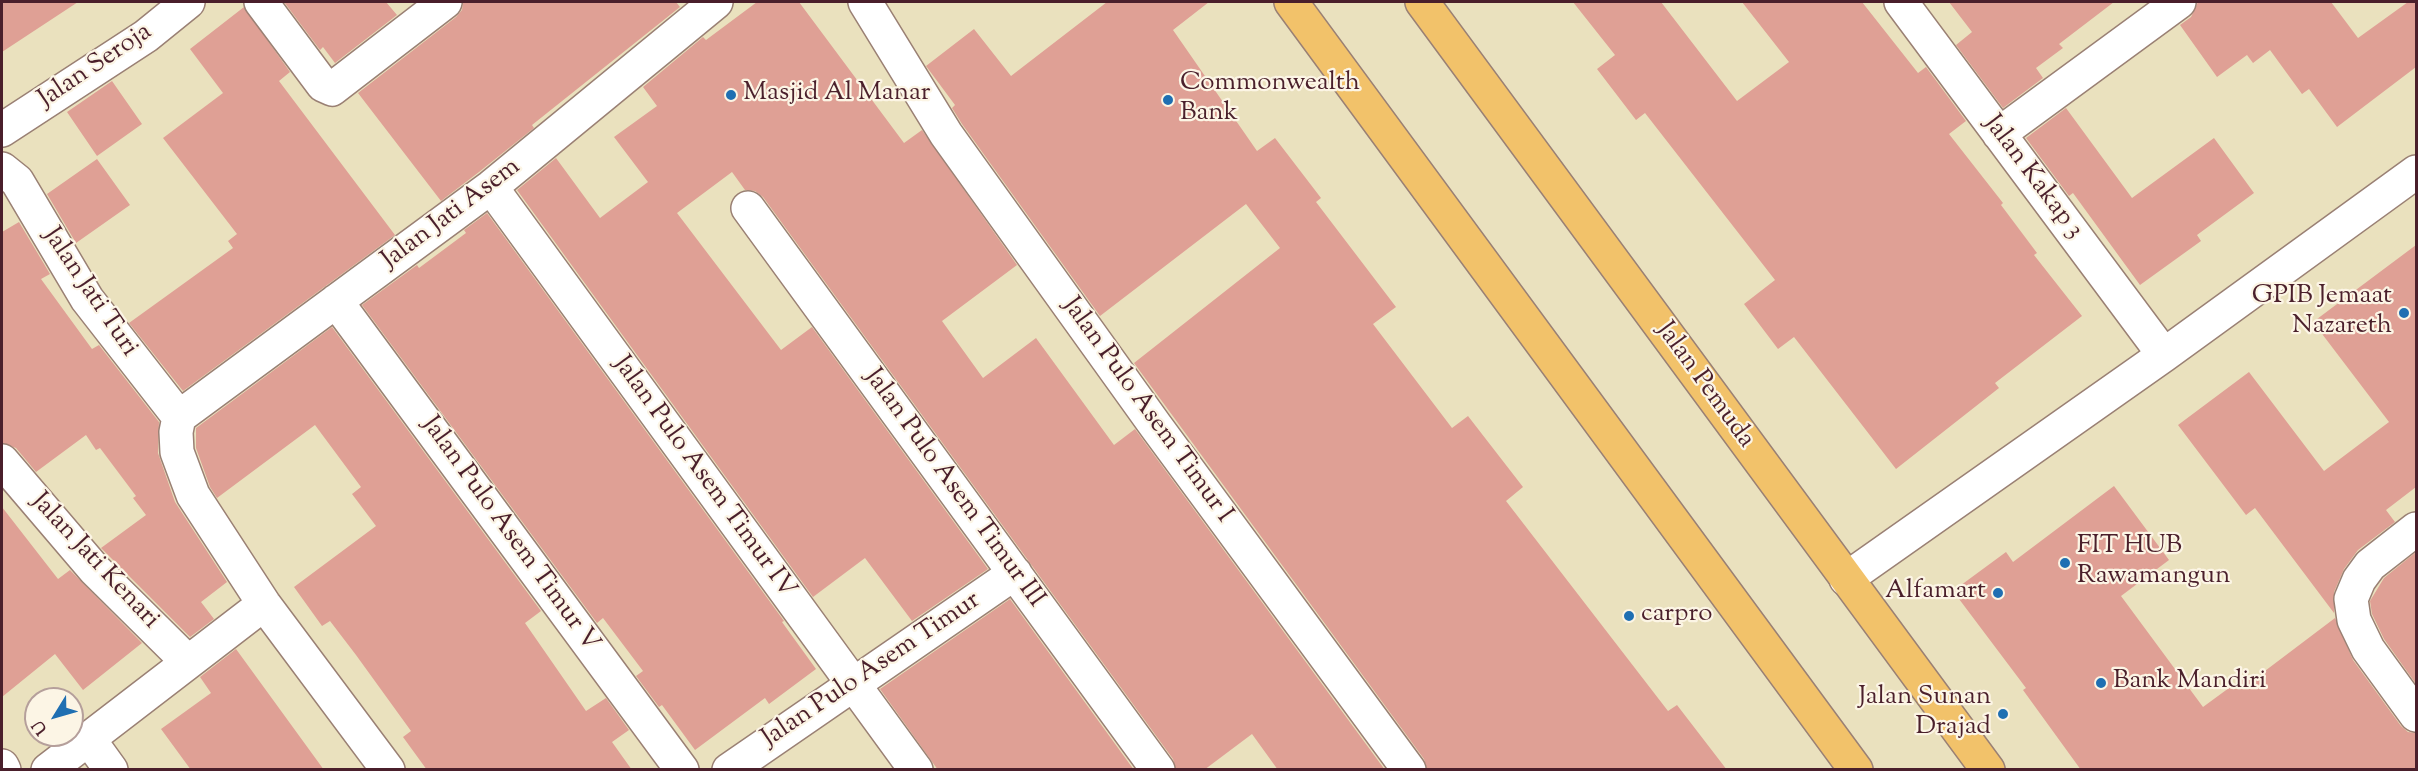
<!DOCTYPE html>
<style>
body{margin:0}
#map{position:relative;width:2418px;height:771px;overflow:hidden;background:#eae1be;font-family:"Sorts Mill Goudy",serif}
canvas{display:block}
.frame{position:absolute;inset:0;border:3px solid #4a1f2b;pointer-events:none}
.north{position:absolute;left:24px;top:687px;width:60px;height:60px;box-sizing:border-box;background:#fcf5e5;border:2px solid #b59f9b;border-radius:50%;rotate:233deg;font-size:16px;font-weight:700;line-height:24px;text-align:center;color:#4a1f2b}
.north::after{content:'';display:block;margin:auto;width:21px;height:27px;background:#1f6fb2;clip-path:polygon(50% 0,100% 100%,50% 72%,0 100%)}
</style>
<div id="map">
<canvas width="2418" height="771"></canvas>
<div class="frame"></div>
<div class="north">U</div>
</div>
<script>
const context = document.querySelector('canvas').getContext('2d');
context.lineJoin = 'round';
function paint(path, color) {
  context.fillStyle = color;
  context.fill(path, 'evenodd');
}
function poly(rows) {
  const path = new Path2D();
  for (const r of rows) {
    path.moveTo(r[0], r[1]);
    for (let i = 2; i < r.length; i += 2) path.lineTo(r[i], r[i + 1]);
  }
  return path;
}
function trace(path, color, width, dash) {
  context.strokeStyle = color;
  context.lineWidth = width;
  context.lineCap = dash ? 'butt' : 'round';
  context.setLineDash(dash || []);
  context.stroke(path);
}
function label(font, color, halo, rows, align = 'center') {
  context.font = font + ' "Sorts Mill Goudy",serif';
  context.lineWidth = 4.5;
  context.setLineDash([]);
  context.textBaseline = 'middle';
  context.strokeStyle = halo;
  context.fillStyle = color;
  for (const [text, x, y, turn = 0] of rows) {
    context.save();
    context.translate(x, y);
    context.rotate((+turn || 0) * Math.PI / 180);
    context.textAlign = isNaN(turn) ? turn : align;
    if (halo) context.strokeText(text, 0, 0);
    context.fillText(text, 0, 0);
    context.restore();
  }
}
const building = poly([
 [2,2,78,2,2,52],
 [284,2,386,2,397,15,335,63,323,47,320,50],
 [463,2,676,2,680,7,532,125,534,128,479,172,441,201,358,93,456,17,462,10],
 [757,2,799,2,904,143,922,130,1017,265,942,321,983,378,1036,338,1114,445,1135,429,1385,770,1278,770,1252,734,1204,770,1176,770,1173,759,763,197,755,191,745,190,732,172,677,213,781,350,812,327,988,569,912,621,865,558,813,597,517,190,556,158,600,218,648,182,614,137,657,106,643,87,703,37,706,40],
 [1107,2,1209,2,1173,30,1257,151,1275,138,1321,198,1316,202,1396,307,1373,324,1452,428,1468,416,1523,487,1506,501,1668,711,1677,705,1727,770,1427,770,1424,759,1134,363,1280,248,1246,204,1100,316,962,124,952,108,955,105,926,66,974,29,1011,76],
 [1573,2,1661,2,1737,101,1789,62,1742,2,1862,2,1918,73,1926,67,1966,121,1949,134,2003,203,2001,205,2037,253,2034,255,2082,316,1995,383,1999,388,1896,469,1794,337,1778,349,1744,304,1775,280,1645,113,1636,120,1597,69,1615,55],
 [1949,2,2114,2,2059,44,2063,48,2036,68,2043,78,2003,108,1956,45,1972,32],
 [2198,2,2331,2,2358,38,2408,2,2416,2,2416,67,2337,127,2309,89,2302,94,2270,50,2253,63,2247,55,2217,77,2180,25,2191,17],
 [244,7,290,72,279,81,395,235,183,391,129,323,233,248,228,241,237,234,163,138,223,93,190,49],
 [112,81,142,124,97,156,67,112],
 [2066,108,2132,198,2214,138,2254,193,2197,235,2201,241,2140,285,2073,193,2069,196,2026,138],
 [97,159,130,205,76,243,47,194],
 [487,213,784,621,782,622,816,669,769,704,765,698,695,750,662,705,659,707,636,676,643,671,603,618,597,623,362,305,417,265,419,268,466,233,464,230],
 [19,222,50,274,41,279,92,349,99,345,159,422,158,453,175,502,227,582,201,602,214,619,190,637,101,548,146,515,133,498,136,496,100,448,96,450,86,435,36,472,16,448,2,443,2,232],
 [2416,245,2416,487,2386,510,2395,522,2358,550,2344,569,2334,592,2334,613,2255,508,2246,515,2178,425,2249,372,2324,471,2389,422,2313,322],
 [332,327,541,611,525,623,586,711,606,698,629,730,612,742,632,770,427,770,403,737,411,731,356,655,330,621,322,626,294,587,376,526,352,494,361,487,315,425,217,498,210,487,196,448,196,428],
 [2114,486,2169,560,2121,596,2203,707,2248,674,2253,680,2335,618,2353,660,2401,726,2408,732,2416,733,2416,770,2081,770,2023,690,2026,688,1953,591,2006,552,2013,562],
 [2,507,58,579,70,570,142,643,83,690,55,654,2,697],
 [2416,552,2416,684,2384,639,2372,614,2370,601,2384,578],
 [1010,599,1134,770,938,770,880,689],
 [236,649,324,770,191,770,161,729,211,693,200,677]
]);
const street = poly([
 [261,2,323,85,332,89,445,2],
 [865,2,946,134,1155,425,1409,770],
 [1901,2,2164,355],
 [2,130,146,36,188,2],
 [1999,134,2179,2],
 [2,169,17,181,87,299,179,417],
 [491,187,916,770],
 [748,208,1158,770],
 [336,301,682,770],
 [179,417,491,187,716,2],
 [179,417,176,432,177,452,193,495,264,604,388,770],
 [2,461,95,570,188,662],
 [2416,529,2370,565,2359,580,2351,599,2354,620,2368,649,2416,715],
 [1846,579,2164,355,2416,172],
 [88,738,111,770],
 [2,766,4,770],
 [48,770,264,604],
 [729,770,1015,573]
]);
const primary = poly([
 [1291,2,1856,770],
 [1422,2,1988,770]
]);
const markers = [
 [731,95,6,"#1f6fb2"],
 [1168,100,6,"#1f6fb2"],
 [2404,313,6,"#1f6fb2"],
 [2065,563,6,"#1f6fb2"],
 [1998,593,6,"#1f6fb2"],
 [1629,616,6,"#1f6fb2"],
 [2101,683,6,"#1f6fb2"],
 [2003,714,6,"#1f6fb2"]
];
const streetNames = [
 ["Jalan Seroja",96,67,-34],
 ["Jalan Kakap 3",2032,178,53],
 ["Jalan Jati Asem",452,215,-37],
 ["Jalan Jati Turi",89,293,56],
 ["Jalan Pemuda",1704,386,54],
 ["Jalan Pulo Asem Timur I",1146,411,54],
 ["Jalan Pulo Asem Timur IV",703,478,54],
 ["Jalan Pulo Asem Timur III",953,489,54],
 ["Jalan Pulo Asem Timur V",509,535,54],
 ["Jalan Jati Kenari",94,562,47],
 ["Jalan Pulo Asem Timur",872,671,-34]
];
const poiNames = [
 ["Commonwealth",1180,85],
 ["Bank",1180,115],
 ["Masjid Al Manar",743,95],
 ["GPIB Jemaat",2392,298,"right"],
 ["Nazareth",2392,328,"right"],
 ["FIT HUB",2077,548],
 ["Rawamangun",2077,578],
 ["Alfamart",1986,593,"right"],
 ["carpro",1641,616],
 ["Bank Mandiri",2113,683],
 ["Jalan Sunan",1991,699,"right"],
 ["Drajad",1991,729,"right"]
];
paint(building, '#dfa095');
trace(street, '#9a8074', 36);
trace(primary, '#9a8074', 36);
trace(street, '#fff', 33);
trace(primary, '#f2c26a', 33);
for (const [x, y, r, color] of markers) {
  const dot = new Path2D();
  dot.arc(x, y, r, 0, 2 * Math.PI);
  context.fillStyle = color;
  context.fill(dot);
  trace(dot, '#fcf5e5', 2);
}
label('26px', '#4a1f2b', '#fcf5e5', streetNames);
label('26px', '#4a1f2b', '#fcf5e5', poiNames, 'left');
</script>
